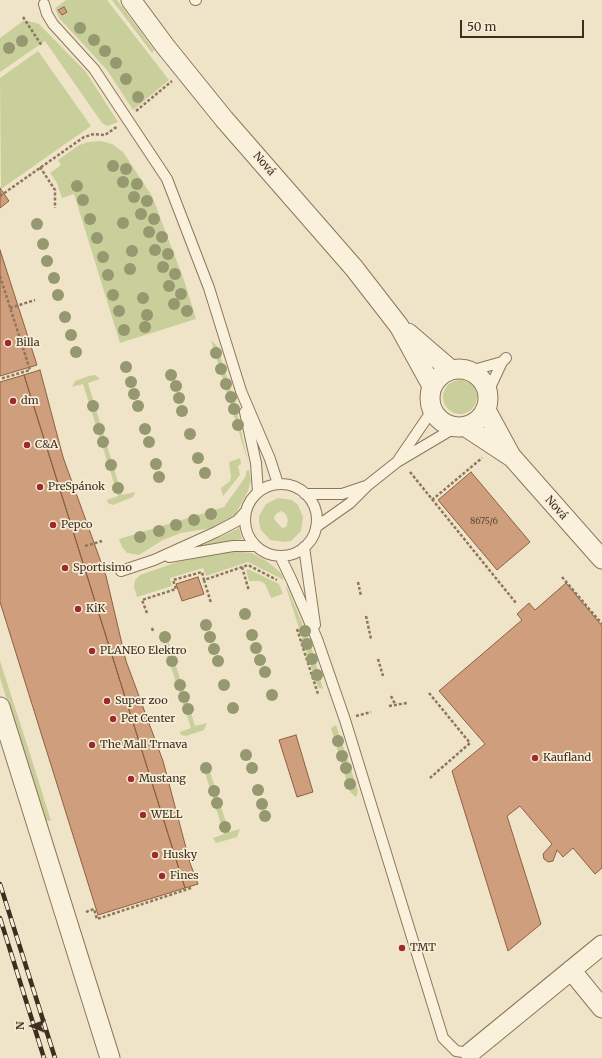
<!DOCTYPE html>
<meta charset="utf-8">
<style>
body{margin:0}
#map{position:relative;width:602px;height:1058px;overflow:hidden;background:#f0e4c8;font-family:Merriweather,serif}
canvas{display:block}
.north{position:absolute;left:12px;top:1006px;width:40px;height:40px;-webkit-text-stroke:3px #f7eed8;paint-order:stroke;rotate:271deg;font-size:11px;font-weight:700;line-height:16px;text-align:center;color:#3d2e20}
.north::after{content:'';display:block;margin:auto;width:14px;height:18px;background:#3d2e20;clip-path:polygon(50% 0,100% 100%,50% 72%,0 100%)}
.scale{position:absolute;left:460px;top:20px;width:124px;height:18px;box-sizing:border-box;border:2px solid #3d2e20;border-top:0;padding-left:5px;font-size:12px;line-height:14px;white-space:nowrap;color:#3d2e20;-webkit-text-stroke:3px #f7eed8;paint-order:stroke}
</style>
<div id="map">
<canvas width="602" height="1058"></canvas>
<div class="north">N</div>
<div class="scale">50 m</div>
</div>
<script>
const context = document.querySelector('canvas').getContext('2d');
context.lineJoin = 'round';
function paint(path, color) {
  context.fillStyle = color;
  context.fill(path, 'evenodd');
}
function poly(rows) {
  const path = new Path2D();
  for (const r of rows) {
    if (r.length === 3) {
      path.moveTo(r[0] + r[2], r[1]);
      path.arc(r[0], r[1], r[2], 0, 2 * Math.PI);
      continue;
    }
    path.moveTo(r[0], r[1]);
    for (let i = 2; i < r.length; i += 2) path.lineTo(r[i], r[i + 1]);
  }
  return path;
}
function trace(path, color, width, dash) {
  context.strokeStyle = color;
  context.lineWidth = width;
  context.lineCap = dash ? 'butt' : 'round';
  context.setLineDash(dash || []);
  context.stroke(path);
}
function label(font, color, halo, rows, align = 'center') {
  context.font = font + ' Merriweather,serif';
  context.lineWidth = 3.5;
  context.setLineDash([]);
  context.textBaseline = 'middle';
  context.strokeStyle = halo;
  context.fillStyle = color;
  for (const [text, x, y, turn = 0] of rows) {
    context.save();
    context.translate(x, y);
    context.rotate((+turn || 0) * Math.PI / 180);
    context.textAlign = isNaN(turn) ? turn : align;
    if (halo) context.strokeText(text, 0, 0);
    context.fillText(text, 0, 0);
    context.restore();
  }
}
const green = poly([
 [66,0,107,0,169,80,133,110,107,70,59,18,55,8],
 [112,0,117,0,154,50,152,53],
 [23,21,29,21,39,24,86,72,118,122,107,126,102,123,45,41,0,72,0,38],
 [38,51,91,126,1,189,0,78],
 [101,141,112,144,123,152,152,196,185,283,196,319,120,343,74,194,62,198,57,183,50,173,61,165,58,160,79,145,88,142],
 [211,340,217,346,226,374,237,412,248,462],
 [95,375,100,379,88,383,122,495,135,492,133,497,113,505,108,503,107,500,118,496,83,384,72,387,75,381,89,376],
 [460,397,17],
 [240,458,241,464,238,466,240,475,223,496,221,488,230,481,231,476,229,462],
 [249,470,251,481,248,491,235,515,224,522,212,528,181,533,163,540,139,555,127,553,122,547,119,539,224,507,246,476,246,471],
 [278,498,292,500,298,505,303,517,301,531,291,541,284,542,270,540,261,530,259,523,259,516,266,504],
 [280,511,285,513,288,520,286,527,282,528,274,519,275,515],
 [239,528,242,539,201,546],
 [233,551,252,553,268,562,281,573,284,580,248,562,206,576,203,568,170,578,172,586,137,597,134,587,135,580,140,575,177,562],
 [248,569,279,584,283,594,271,598,265,584,260,581,249,581,246,570],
 [286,587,287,587,310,642,323,689,319,688,317,685],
 [165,631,195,726,207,723,204,730,186,736,181,735,180,732,191,728,160,633],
 [0,661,31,757,51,821,44,820,0,678],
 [336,725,358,791,356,797,350,792,331,728],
 [207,762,229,832,240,829,237,837,216,843,213,838,224,834,202,763]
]);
const building = poly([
 [64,7,67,12,62,15,58,10,64,7],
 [0,188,9,201,0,208,0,188],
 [0,250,37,365,0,376,0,250],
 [40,370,63,457,106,576,126,661,163,761,190,863,198,884,185,888,24,375,40,370],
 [24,375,185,888,98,915,0,602,0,382,24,375],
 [471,472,530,542,497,570,438,500,471,472],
 [198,577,204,594,182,601,176,584,198,577],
 [566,583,602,626,602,868,595,874,573,848,563,857,557,850,553,861,548,862,544,859,543,854,552,844,520,806,507,816,541,924,508,951,452,771,485,744,439,691,522,620,517,614,529,603,535,610,566,583],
 [296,735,313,792,297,797,279,740,296,735]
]);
const path = poly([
 [23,17,42,46],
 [136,111,172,81],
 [40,167,55,190,55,208],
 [0,196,84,137,94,134,105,135,118,126],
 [0,276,30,370,0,379],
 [10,308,35,300],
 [410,472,516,603],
 [432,500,482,458],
 [85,546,102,541],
 [242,567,249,591],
 [562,577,602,624],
 [204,580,211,603],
 [358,582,361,596],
 [147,613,142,600,176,589,173,580,202,572,204,580,248,565,277,580],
 [366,616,371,639],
 [152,628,153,631],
 [297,629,318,694],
 [378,659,383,676],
 [429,693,470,743,430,778],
 [391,696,395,704],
 [389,706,407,703],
 [356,716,371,712],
 [86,912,94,909,97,919,191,888]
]);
const service = poly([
 [195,0,196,0],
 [44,4,47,14,53,24,94,69,167,179,209,288,241,391,270,459,278,484],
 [470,371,502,362],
 [488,392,502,362,506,358],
 [245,412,256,463,258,492],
 [399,459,433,409],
 [281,520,36],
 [305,494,342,494,366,486],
 [316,527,350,503,368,485,397,462,456,427],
 [304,547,315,625],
 [280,556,292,581,317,639,345,720,443,1038,456,1051,470,1053],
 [169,557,233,546,256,546],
 [121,571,154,560,216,532,237,521,246,511]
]);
const minor = poly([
 [131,0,165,46,224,119,354,268,399,326,432,386],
 [408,333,451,370],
 [459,398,29],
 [486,410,511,456,602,559],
 [466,427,510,456],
 [0,707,110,1058],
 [571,970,602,1008],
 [470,1053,602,945]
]);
const rail = poly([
 [0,884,55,1058],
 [0,918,44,1058]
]);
const trees = [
 [80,28],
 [94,40],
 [22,41],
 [9,48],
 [105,51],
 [116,63],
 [126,79],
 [138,97],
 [113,166],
 [126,169],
 [123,182],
 [137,184],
 [77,186],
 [134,197],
 [83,200],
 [147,201],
 [141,214],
 [90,219],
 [154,219],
 [123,223],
 [37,224],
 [149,232],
 [162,237],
 [97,238],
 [43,244],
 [155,250],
 [132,251],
 [168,254],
 [103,257],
 [47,261],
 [163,267],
 [130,269],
 [175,274],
 [108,275],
 [54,278],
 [169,286],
 [181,294],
 [58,295],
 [113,295],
 [143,298],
 [174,304],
 [119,311],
 [187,311],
 [147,315],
 [65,317],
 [145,327],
 [124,330],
 [71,335],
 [76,352],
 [216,353],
 [126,367],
 [221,369],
 [171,375],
 [131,382],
 [226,384],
 [176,386],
 [134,394],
 [231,397],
 [179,398],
 [93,406],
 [138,406],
 [234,409],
 [182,411],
 [238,425],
 [99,429],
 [145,429],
 [190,434],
 [103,442],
 [149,442],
 [198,458],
 [156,464],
 [111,465],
 [205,473],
 [159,477],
 [118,488],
 [211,514],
 [194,520],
 [176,525],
 [159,531],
 [140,537],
 [245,614],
 [206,625],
 [305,631],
 [252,635],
 [165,637],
 [210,637],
 [307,644],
 [256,648],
 [214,649],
 [312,659],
 [260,660],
 [172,661],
 [218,661],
 [265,672],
 [317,675],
 [180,685],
 [224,685],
 [272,695],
 [184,697],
 [233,708],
 [188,709],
 [338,741],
 [246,755],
 [342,756],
 [206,768],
 [252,768],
 [346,768],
 [350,784],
 [258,790],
 [214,791],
 [217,803],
 [262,804],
 [265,816],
 [225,827]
];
const markers = [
 [8,343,4,"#9e2a2b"],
 [13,401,4,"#9e2a2b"],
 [27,445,4,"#9e2a2b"],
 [40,487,4,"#9e2a2b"],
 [53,525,4,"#9e2a2b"],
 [65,568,4,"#9e2a2b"],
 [78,609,4,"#9e2a2b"],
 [92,651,4,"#9e2a2b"],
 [107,701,4,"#9e2a2b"],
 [113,719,4,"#9e2a2b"],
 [92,745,4,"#9e2a2b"],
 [535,758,4,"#9e2a2b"],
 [131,779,4,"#9e2a2b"],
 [143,815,4,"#9e2a2b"],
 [155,855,4,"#9e2a2b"],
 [162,876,4,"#9e2a2b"],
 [402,948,4,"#9e2a2b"]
];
const numberNames = [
 ["8675/6",484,521]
];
const streetNames = [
 ["Nová",264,164,49],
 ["Nová",556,508,48]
];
const poiNames = [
 ["Billa",16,343],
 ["dm",21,401],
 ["C&A",35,445],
 ["PreSpánok",48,487],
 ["Pepco",61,525],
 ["Sportisimo",73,568],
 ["KiK",86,609],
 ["PLANEO Elektro",100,651],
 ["Super zoo",115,701],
 ["Pet Center",121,719],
 ["The Mall Trnava",100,745],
 ["Kaufland",543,758],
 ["Mustang",139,779],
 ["WELL",151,815],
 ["Husky",163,855],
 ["Fines",170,876],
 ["TMT",410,948]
];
paint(green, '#c9cf9b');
paint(building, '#cf9f7d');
trace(building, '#8d5f41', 1);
trace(service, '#8d765c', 12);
trace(minor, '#8d765c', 21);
trace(path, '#8d765c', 2.5, [3, 2]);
trace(service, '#faf1dc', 10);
trace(minor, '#faf1dc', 19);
trace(rail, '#3d2e20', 4.5);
trace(rail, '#f7eed8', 3, [9]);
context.fillStyle = '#96986f';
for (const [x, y] of trees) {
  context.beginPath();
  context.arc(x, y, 6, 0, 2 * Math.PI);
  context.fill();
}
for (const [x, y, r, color] of markers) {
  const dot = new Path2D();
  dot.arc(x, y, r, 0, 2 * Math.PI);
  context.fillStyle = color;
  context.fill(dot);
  trace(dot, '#f7eed8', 1.5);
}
label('9px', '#624a37', null, numberNames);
label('11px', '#3d2e20', '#f7eed8', streetNames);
label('11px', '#3d2e20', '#f7eed8', poiNames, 'left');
</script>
